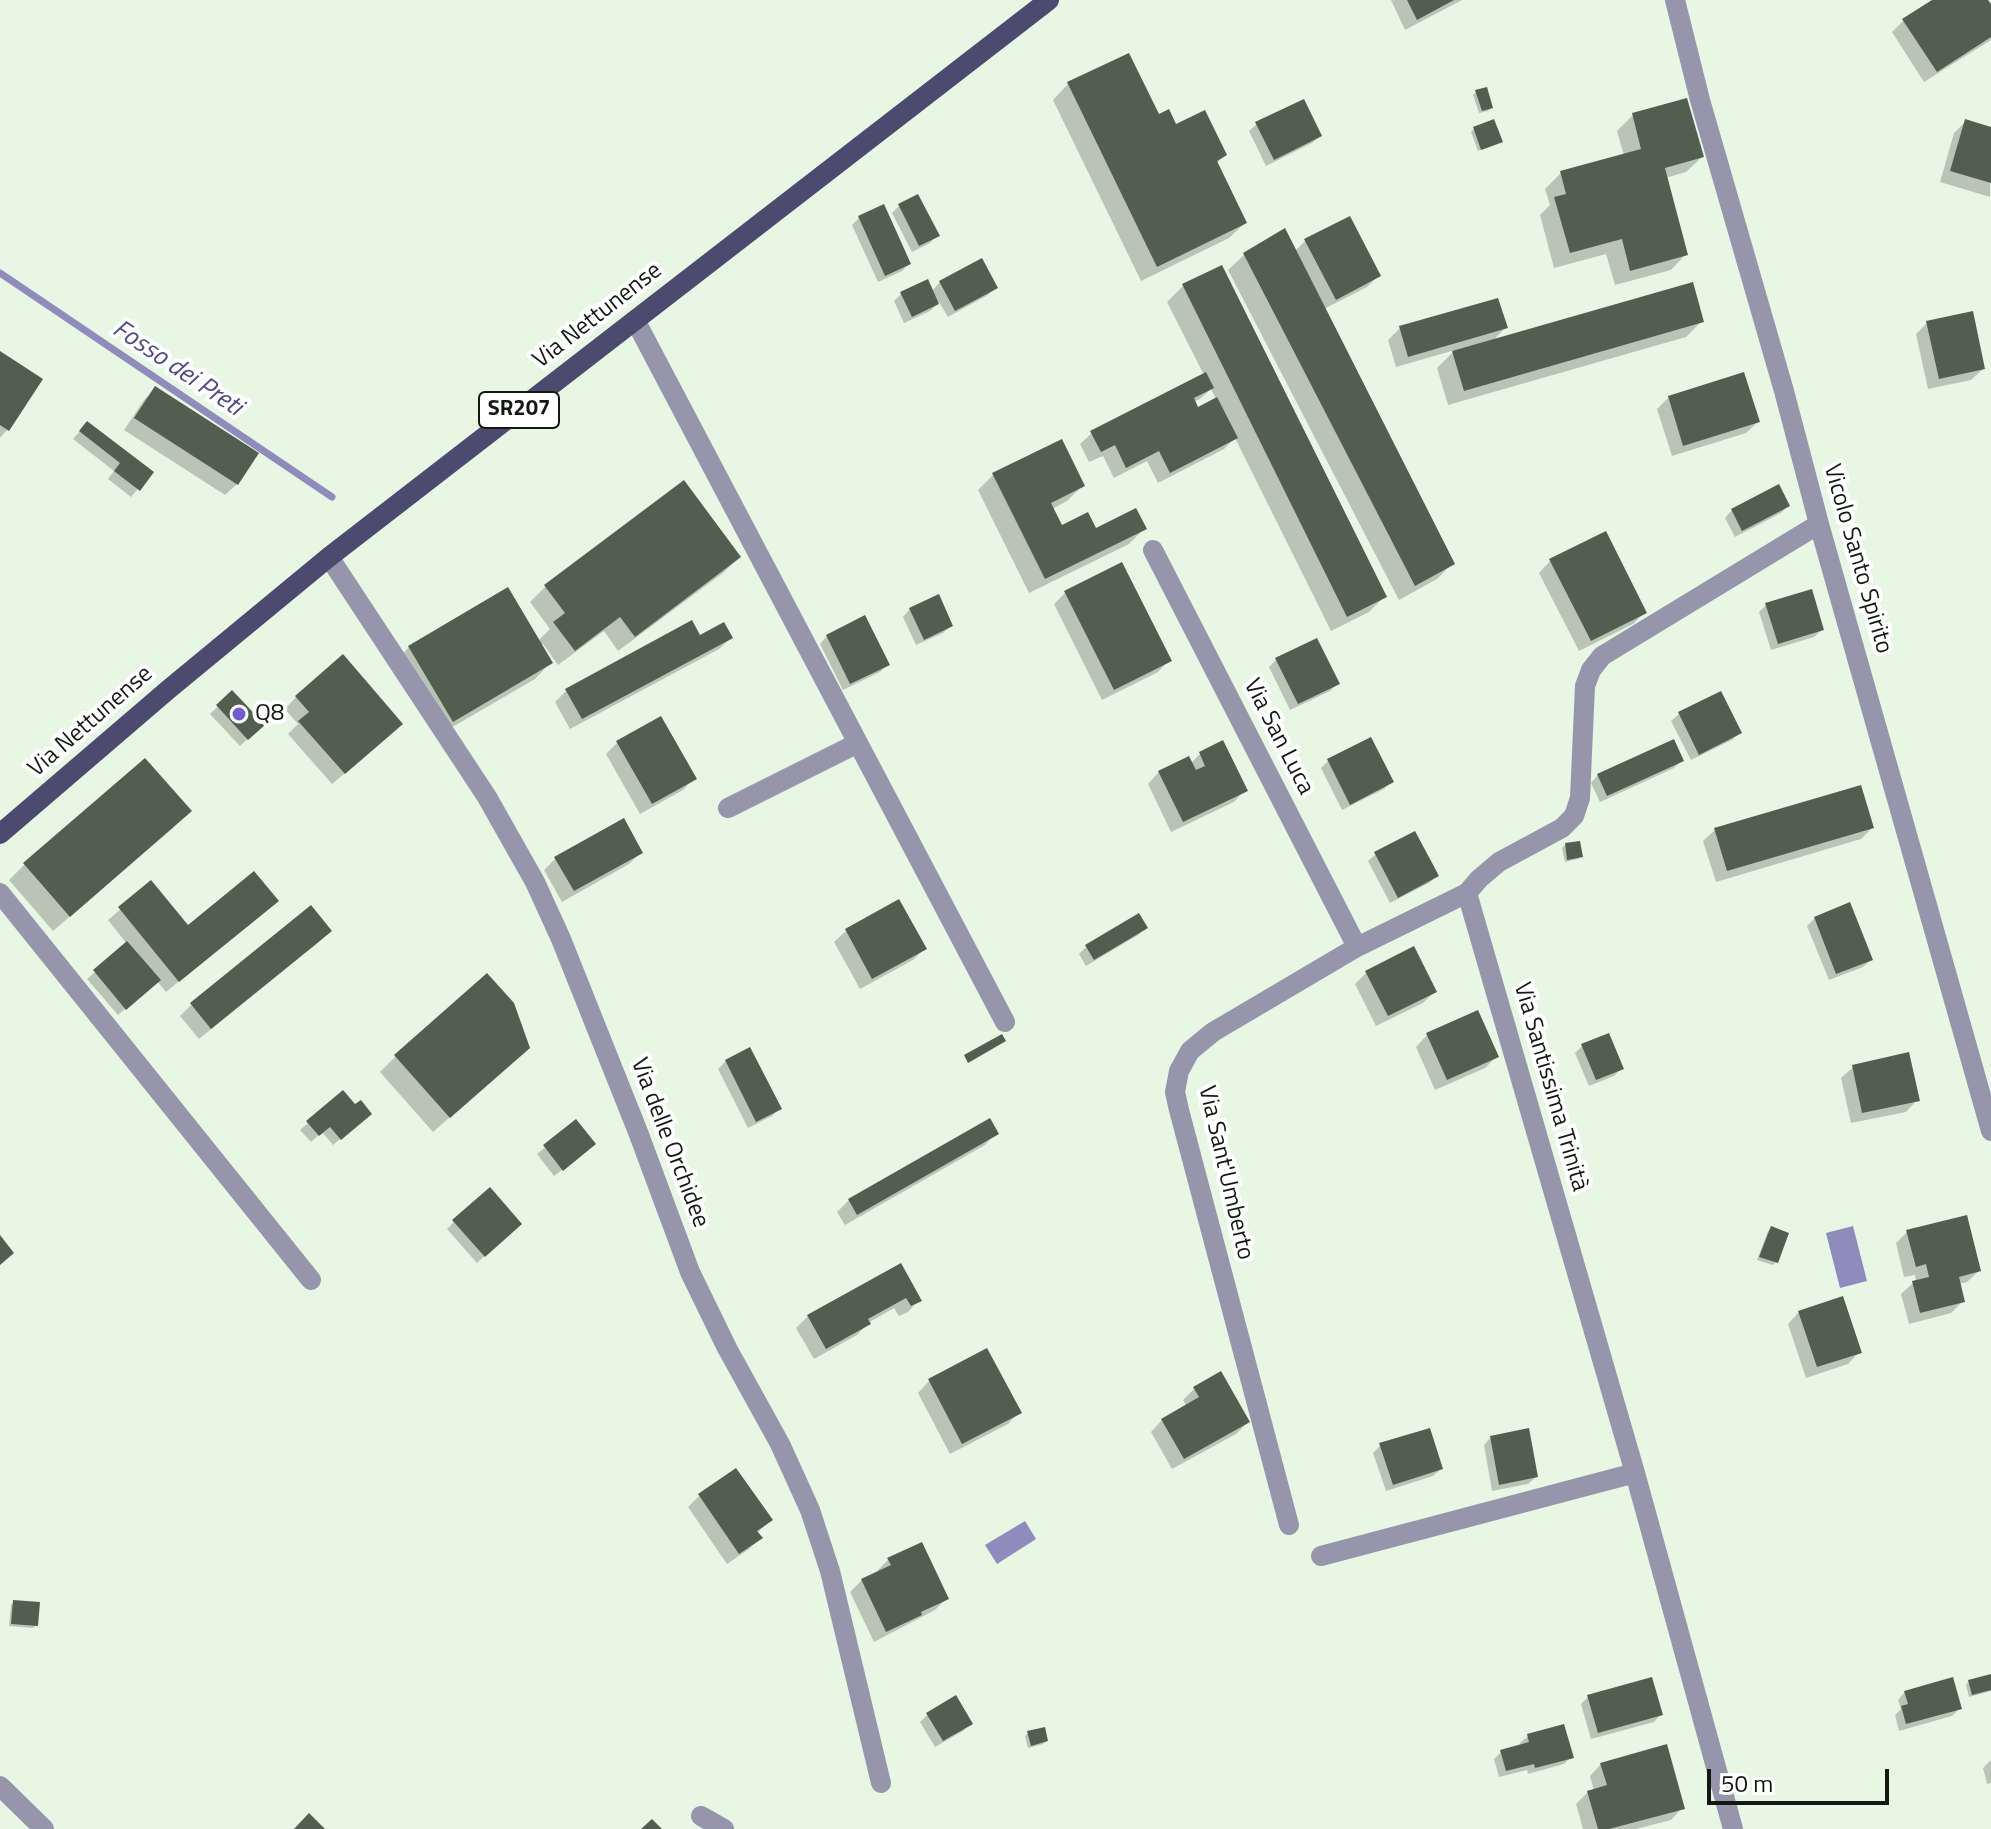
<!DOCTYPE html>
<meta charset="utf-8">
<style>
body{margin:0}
#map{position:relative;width:1991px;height:1829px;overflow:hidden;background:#e8f6e4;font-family:"Titillium Web",sans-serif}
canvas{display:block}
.scale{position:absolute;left:1707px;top:1769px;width:182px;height:36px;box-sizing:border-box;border:4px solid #131812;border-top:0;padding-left:10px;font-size:24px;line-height:28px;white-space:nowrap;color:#131812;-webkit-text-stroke:6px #fff;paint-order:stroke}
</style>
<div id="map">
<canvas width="1991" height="1829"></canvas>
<div class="scale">50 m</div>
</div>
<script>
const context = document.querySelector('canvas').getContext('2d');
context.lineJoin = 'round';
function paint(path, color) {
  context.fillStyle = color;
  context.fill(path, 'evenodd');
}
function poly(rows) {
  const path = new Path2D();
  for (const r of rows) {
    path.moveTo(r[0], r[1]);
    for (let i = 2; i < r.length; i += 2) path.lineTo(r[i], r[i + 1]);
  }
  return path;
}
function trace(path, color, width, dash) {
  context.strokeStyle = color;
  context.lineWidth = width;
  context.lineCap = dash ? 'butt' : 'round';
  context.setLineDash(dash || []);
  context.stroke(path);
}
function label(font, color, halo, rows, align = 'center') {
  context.font = font + ' "Titillium Web",sans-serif';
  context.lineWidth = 8;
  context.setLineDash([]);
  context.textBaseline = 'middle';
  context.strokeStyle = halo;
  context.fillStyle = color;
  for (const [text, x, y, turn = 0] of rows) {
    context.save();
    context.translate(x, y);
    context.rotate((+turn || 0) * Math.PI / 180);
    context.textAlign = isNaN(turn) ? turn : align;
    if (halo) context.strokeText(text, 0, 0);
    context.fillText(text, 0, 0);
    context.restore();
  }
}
const water = poly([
 [1853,1226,1867,1281,1840,1288,1826,1233],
 [1025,1521,1036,1539,997,1564,985,1545]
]);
const shadow = poly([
 [1391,0,1462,0,1405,30],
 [1935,0,1986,0,1991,8,1991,40,1924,82,1892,32,1904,20],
 [1068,84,1158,117,1225,155,1216,164,1245,223,1229,238,1141,281,1053,100],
 [1476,92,1491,108,1488,111,1479,113,1473,95],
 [1633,115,1702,157,1686,172,1665,178,1686,254,1671,270,1615,285,1606,254,1554,268,1540,215,1550,205,1545,189,1561,173,1624,156,1617,131],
 [1965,122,1991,129,1990,197,1940,182,1954,133],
 [1257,124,1320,136,1312,143,1266,166,1249,131],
 [1474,129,1500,141,1497,144,1478,151,1471,132],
 [899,206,937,235,930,243,912,252,892,213],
 [859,218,909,264,902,271,878,282,852,225],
 [1305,241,1379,275,1367,287,1324,309,1453,563,1437,579,1399,600,1228,270,1244,255,1295,251],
 [1221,267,1384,597,1369,612,1331,631,1235,438,1224,449,1158,483,1147,461,1114,478,1103,456,1089,462,1080,444,1092,433,1204,375,1167,302,1183,286],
 [1211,389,1216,399,1197,409,1193,402,1200,399],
 [940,282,995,288,988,295,948,317,939,302,930,311,904,323,894,301,901,294,931,292],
 [1702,321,1686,337,1448,405,1437,368,1455,350,1396,367,1388,340,1400,328,1505,328,1492,342],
 [1927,323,1983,369,1971,380,1928,389,1916,334],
 [0,353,40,379,7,430,0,438],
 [155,389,237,484,225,495,124,430,144,400],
 [1669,397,1758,422,1746,433,1672,456,1657,409],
 [80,431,151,473,131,497,108,479,114,471,73,439],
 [993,475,1083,485,1067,501,1052,509,1061,527,1095,530,1145,528,1129,544,1029,593,978,490],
 [1788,506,1781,513,1735,537,1725,518,1732,510],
 [739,557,723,573,618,651,604,631,558,665,543,644,540,646,550,663,535,679,437,736,394,663,409,647,538,641,550,629,530,602,545,587],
 [1550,561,1645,612,1633,624,1579,651,1539,573],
 [1065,593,1169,660,1158,672,1102,700,1054,604],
 [1767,604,1822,630,1814,637,1771,650,1759,612],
 [910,609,951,626,943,633,916,645,903,617],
 [827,636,887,665,880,672,843,690,820,644],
 [699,638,731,638,719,649,570,729,555,702,567,690],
 [1276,660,1337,684,1330,691,1290,710,1269,667],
 [232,693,262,725,240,746,210,714],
 [1720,693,1740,733,1732,740,1691,760,1671,721,1679,714],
 [296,697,389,736,332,784,288,734,298,724,285,709],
 [618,742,694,778,683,790,640,814,606,754],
 [1222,743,1245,790,1234,802,1171,832,1148,784,1159,772,1191,763,1200,754],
 [1682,760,1674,768,1600,802,1591,783,1598,775],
 [145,761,174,827,53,931,9,880,24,865],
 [1328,761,1391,782,1384,789,1342,810,1321,768],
 [1872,828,1861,839,1716,882,1703,841,1715,830],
 [1565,845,1581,856,1578,859,1565,862,1562,848],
 [641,852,629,864,562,902,544,870,556,858],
 [1376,854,1437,876,1429,883,1390,903,1368,861],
 [151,883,188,928,264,912,166,992,157,981,118,1015,87,979,127,944,108,920],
 [899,902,924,949,913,960,860,989,834,942,846,931],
 [1815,918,1871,960,1863,967,1829,980,1807,926],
 [1145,928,1138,935,1086,966,1079,954,1086,947],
 [330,931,318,943,199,1039,180,1016,192,1004],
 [1367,972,1435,991,1423,1003,1376,1026,1355,984],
 [1427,1035,1497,1056,1485,1068,1435,1090,1416,1047],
 [1582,1046,1622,1068,1614,1076,1589,1086,1575,1053],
 [396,1056,512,1063,433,1132,380,1072],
 [726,1061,779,1109,772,1116,748,1128,718,1069],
 [1853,1067,1917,1100,1906,1112,1851,1123,1841,1078],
 [343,1093,362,1121,333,1145,322,1132,311,1142,300,1130],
 [576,1122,586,1152,554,1176,537,1154],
 [996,1133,985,1145,845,1225,837,1212,849,1200],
 [454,1222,512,1231,477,1263,447,1229],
 [1771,1228,1776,1262,1773,1265,1757,1260,1768,1231],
 [1907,1232,1979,1271,1967,1282,1959,1284,1963,1301,1951,1313,1909,1324,1901,1294,1913,1283,1916,1282,1915,1275,1904,1277,1896,1243],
 [900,1265,919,1300,908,1312,899,1316,894,1308,868,1323,857,1335,814,1359,796,1328,808,1316],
 [1799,1312,1859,1352,1848,1364,1806,1378,1788,1324],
 [929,1381,1019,1412,1008,1424,950,1454,918,1393],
 [1194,1389,1248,1422,1236,1434,1172,1469,1151,1432,1162,1420,1187,1407,1183,1400],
 [1491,1437,1536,1477,1528,1484,1492,1491,1484,1445],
 [1381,1445,1441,1469,1433,1476,1386,1491,1373,1453],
 [699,1496,771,1520,757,1533,760,1538,749,1549,727,1564,688,1507],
 [888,1560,946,1599,935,1610,874,1642,850,1592,862,1580,878,1573,877,1571],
 [14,1602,36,1625,33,1628,9,1626,11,1605],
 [1991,1676,1991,1691,1969,1697,1966,1685,1969,1681],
 [1905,1692,1960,1708,1952,1716,1899,1731,1895,1715,1901,1709,1898,1700],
 [1588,1697,1661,1714,1654,1722,1591,1739,1581,1704],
 [927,1715,970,1723,963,1731,935,1747,920,1722],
 [1028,1733,1046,1741,1043,1744,1028,1748,1025,1736],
 [1528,1736,1571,1757,1564,1764,1528,1774,1527,1770,1499,1777,1494,1759,1501,1752,1521,1746,1520,1743],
 [1991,1760,1991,1783,1987,1784,1983,1768],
 [1601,1764,1682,1808,1671,1820,1636,1829,1583,1829,1576,1804,1588,1792,1594,1791,1590,1776]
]);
const stream = poly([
 [0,273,332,497]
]);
const building = poly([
 [1407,0,1454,0,1417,20],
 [1932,0,1988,0,1991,4,1991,37,1937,72,1902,19],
 [1129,53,1159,114,1169,109,1176,124,1205,110,1227,155,1217,161,1247,223,1157,267,1067,82],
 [1487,87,1493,108,1482,111,1475,90],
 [1687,98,1704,157,1665,168,1688,255,1630,271,1622,239,1570,253,1554,197,1566,194,1560,171,1641,149,1632,113],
 [1304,99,1322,136,1274,160,1255,122],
 [1494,119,1503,142,1481,150,1473,127],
 [1965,119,1991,127,1991,183,1950,171],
 [918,194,940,236,919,246,898,204],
 [884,204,911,264,885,276,858,216],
 [1350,216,1381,276,1336,300,1304,239],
 [1285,228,1455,564,1415,586,1243,253],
 [982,258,998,288,955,311,939,281],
 [1222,265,1387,597,1347,617,1182,284],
 [928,279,939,304,912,317,900,292],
 [1693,282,1704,322,1464,391,1452,351],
 [1498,298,1508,328,1408,357,1399,326],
 [1973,311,1985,369,1939,379,1926,321],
 [0,351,43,379,9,431,0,425],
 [1206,372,1214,388,1194,398,1198,407,1217,397,1238,438,1170,473,1159,451,1126,468,1115,445,1101,452,1090,431],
 [1744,372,1760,422,1683,446,1668,396],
 [155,386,259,453,238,485,134,418],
 [87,421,154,472,140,491,114,471,120,463,79,431],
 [1062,439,1085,486,1051,503,1062,525,1088,512,1096,528,1136,508,1147,529,1045,579,992,473],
 [684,480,741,557,635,637,620,617,575,651,553,622,565,613,544,585],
 [1779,484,1790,506,1742,531,1731,509],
 [1606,531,1647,613,1591,641,1549,559],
 [1122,562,1172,661,1114,690,1064,591],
 [508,587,553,663,453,722,408,646],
 [1812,589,1824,630,1778,644,1765,603],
 [939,594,953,626,924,640,909,608],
 [865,615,890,665,850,684,826,635],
 [692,620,700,635,724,622,733,638,582,719,565,689],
 [1317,638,1340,684,1298,704,1275,658],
 [343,654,403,724,345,774,298,721,309,712,295,696],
 [232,690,265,725,248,740,216,705],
 [1721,691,1742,733,1699,755,1678,712],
 [661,716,697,779,652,804,616,741],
 [1371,737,1394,782,1350,805,1327,759],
 [1674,739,1684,761,1607,796,1597,774],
 [1223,740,1248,791,1183,822,1158,771,1189,756,1196,770,1205,766,1199,752],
 [145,758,192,811,70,917,23,863],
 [1861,785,1874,828,1727,871,1714,828],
 [624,818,643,853,574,891,554,857],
 [1415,831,1439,876,1398,898,1374,852],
 [1580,841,1583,857,1567,860,1565,843],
 [254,871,279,901,179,982,118,907,151,880,188,925],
 [899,899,927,949,872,979,845,929],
 [1850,902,1873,960,1836,974,1814,917],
 [311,905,332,931,211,1029,190,1003],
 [1139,913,1148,928,1094,960,1085,945],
 [127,941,161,980,126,1010,93,970],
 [1414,946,1437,992,1388,1016,1365,971],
 [487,973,514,1003,530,1048,450,1118,394,1055],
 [1478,1010,1499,1057,1447,1080,1426,1033],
 [1609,1033,1624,1069,1596,1080,1581,1044],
 [1002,1034,1006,1041,968,1063,964,1055],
 [750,1047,782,1109,756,1122,725,1060],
 [1909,1052,1920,1101,1862,1113,1852,1065],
 [343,1090,355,1104,361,1100,372,1114,341,1140,330,1127,319,1136,306,1121],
 [990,1118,999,1134,857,1215,848,1199],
 [576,1119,596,1144,563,1171,543,1145],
 [490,1187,522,1224,485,1257,452,1220],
 [1967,1215,1981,1271,1959,1277,1965,1302,1920,1313,1912,1281,1929,1277,1926,1264,1916,1267,1906,1230],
 [1771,1226,1789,1233,1778,1263,1759,1257],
 [0,1235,14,1253,0,1265],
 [901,1263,922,1301,911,1306,906,1298,868,1319,871,1324,826,1349,807,1315],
 [1843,1296,1862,1353,1817,1367,1798,1311],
 [987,1348,1022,1413,962,1444,928,1379],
 [1221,1371,1250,1422,1184,1459,1161,1419,1199,1397,1193,1387],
 [1430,1428,1443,1469,1393,1485,1379,1443],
 [1529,1428,1538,1477,1499,1485,1490,1436],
 [736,1468,773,1520,757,1531,763,1538,739,1554,698,1494],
 [922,1542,949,1599,921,1612,922,1615,886,1632,861,1579,891,1565,887,1558],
 [13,1600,40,1602,38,1626,11,1624],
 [1991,1674,1991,1690,1972,1695,1968,1680],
 [1652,1677,1663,1715,1598,1733,1587,1695],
 [1953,1677,1962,1709,1906,1724,1901,1706,1908,1704,1904,1691],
 [956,1695,973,1724,943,1741,926,1713],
 [1564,1724,1574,1758,1535,1768,1534,1764,1506,1771,1500,1750,1529,1742,1527,1734],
 [1045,1727,1048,1741,1031,1746,1027,1731],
 [1667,1744,1685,1809,1609,1829,1598,1829,1587,1791,1607,1785,1600,1763],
 [309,1813,325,1829,294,1829],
 [652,1819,662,1829,641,1829]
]);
const minor = poly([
 [1675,0,1700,100,1784,391,1819,524,1991,1131],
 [635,320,1005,1022],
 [1153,550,1357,947],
 [329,557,487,797,535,882,561,939,638,1132,690,1272,727,1348,780,1444,810,1510,830,1571,881,1783],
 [728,808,858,743],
 [0,893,311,1280],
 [1289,1525,1179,1110,1175,1092,1179,1071,1190,1051,1213,1032,1357,947,1467,893],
 [1321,1556,1635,1473],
 [0,1786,44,1829],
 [701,1816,724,1829],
 [1733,1829,1635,1473,1467,893,1479,879,1499,862,1562,828,1574,816,1580,798,1585,686,1591,670,1602,656,1819,524]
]);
const primary = poly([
 [0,834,169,689,329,557,1049,0]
]);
const markers = [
 [239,714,8,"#715cd6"]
];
const shields = [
 [519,410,80]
];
const shieldNames = [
 ["SR207",519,410]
];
const streetNames = [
 ["Via Nettunense",598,316,-38],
 ["Vicolo Santo Spirito",1857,559,74],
 ["Via Nettunense",91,722,-41],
 ["Via San Luca",1278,737,63],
 ["Via Santissima Trinità",1550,1087,74],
 ["Via delle Orchidee",669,1143,69],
 ["Via Sant'Umberto",1225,1173,77]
];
const poiNames = [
 ["Q8",255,714]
];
const waterNames = [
 ["Fosso dei Preti",177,369,34]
];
paint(water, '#8f8cbd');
paint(shadow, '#0003');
trace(stream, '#8f8cbd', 7);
paint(building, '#525e4f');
trace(minor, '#9695ab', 20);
trace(primary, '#4d4a70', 20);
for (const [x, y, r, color] of markers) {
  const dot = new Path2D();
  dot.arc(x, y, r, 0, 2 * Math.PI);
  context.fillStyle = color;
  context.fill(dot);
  trace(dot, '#fff', 3);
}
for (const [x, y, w] of shields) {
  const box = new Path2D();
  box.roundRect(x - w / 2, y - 18, w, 36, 6);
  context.fillStyle = '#fff';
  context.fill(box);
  trace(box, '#131812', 2);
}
label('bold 22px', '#131812', null, shieldNames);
label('24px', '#131812', '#fff', streetNames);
label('24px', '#131812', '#fff', poiNames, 'left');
label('italic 26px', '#504888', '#fff', waterNames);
</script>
